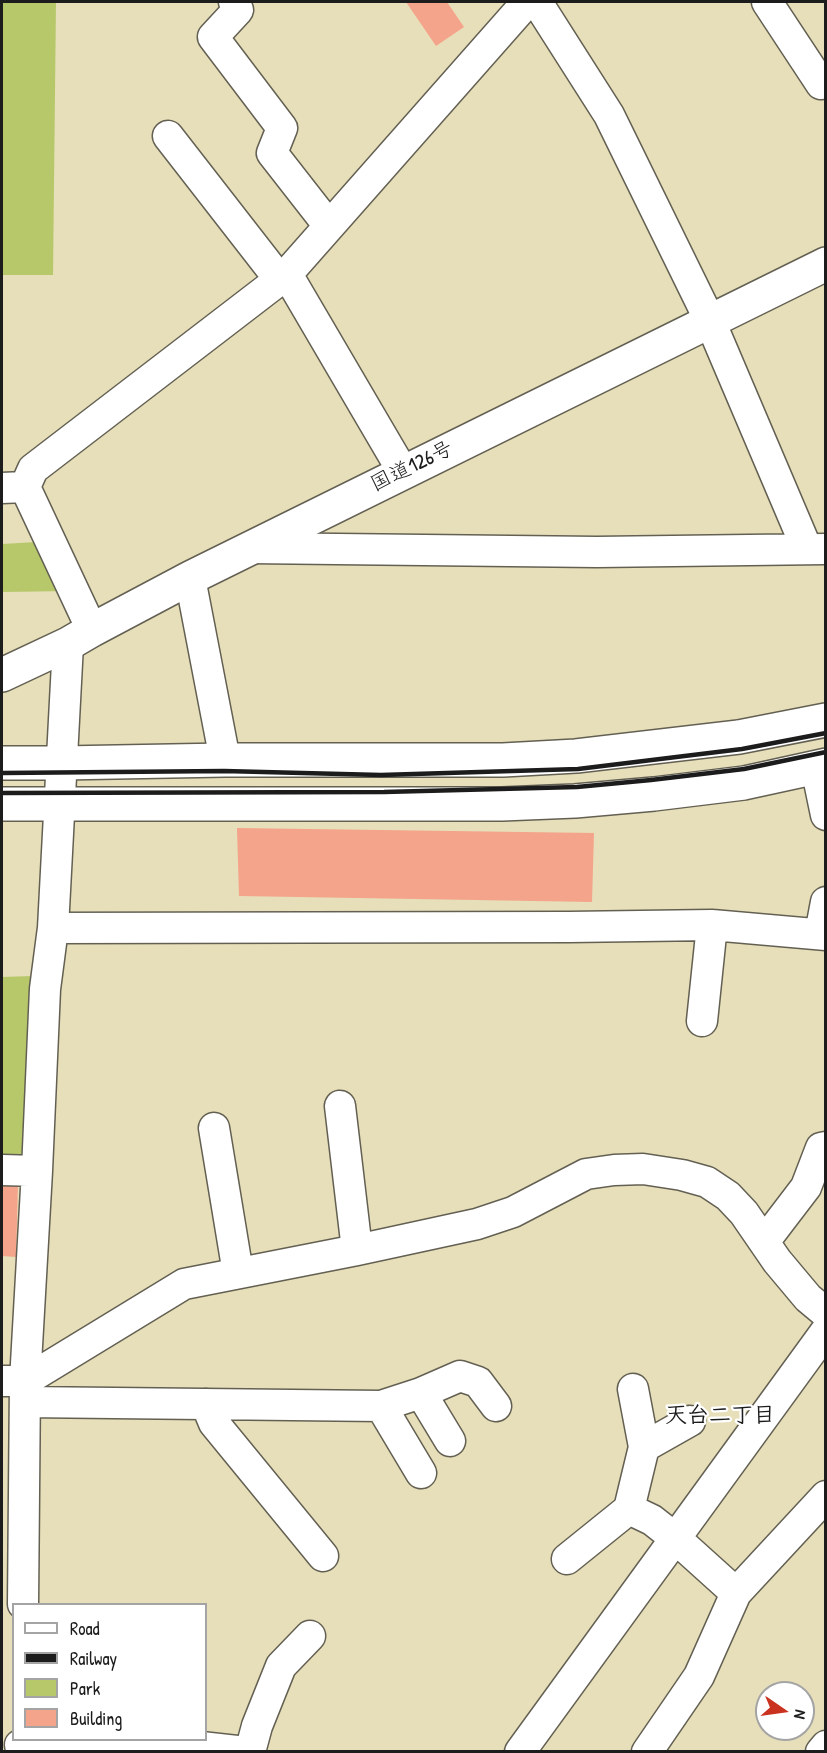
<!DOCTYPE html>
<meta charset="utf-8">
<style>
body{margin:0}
#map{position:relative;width:827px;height:1753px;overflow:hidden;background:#e7dfb9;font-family:"Patrick Hand",sans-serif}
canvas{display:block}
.frame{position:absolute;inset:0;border:3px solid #1c1c1c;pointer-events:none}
.legend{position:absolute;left:12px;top:1603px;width:195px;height:138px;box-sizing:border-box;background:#fff;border:2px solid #a4a4a4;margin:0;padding:8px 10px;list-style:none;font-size:18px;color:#1c1c1c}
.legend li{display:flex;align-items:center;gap:12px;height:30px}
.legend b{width:30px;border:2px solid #a4a4a4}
.north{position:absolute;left:755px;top:1681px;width:60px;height:60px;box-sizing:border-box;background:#fff;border:2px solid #a4a4a4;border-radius:50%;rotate:103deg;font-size:16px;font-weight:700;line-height:24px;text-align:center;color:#1c1c1c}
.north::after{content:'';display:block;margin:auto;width:21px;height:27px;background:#c8321e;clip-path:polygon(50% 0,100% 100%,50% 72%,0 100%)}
</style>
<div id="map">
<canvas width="827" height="1753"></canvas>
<div class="frame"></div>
<ul class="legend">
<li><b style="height:8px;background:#fff"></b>Road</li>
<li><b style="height:8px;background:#1c1c1c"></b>Railway</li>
<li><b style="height:16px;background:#b7c86b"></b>Park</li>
<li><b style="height:16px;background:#f4a48b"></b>Building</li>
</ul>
<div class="north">N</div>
</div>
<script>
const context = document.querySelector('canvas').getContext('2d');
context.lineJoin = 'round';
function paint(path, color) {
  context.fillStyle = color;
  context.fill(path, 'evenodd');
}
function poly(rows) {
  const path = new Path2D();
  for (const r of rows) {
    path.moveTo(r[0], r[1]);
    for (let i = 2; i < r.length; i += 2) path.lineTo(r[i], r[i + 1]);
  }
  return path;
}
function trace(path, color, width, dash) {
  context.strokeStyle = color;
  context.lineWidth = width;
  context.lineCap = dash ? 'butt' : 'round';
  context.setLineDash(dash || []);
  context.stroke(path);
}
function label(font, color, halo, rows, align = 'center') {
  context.font = font + ' "Patrick Hand","Klee One",sans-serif';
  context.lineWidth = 4.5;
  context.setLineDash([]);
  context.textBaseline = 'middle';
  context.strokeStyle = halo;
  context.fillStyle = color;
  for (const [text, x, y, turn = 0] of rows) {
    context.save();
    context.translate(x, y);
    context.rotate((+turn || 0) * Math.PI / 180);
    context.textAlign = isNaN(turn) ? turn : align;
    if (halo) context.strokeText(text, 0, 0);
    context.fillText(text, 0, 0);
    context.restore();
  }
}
const green = poly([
 [2,2,56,2,53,275,2,275],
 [54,541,72,591,2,592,2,544],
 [32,976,27,1157,2,1163,2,977]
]);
const building = poly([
 [406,2,447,2,464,27,436,46],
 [237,828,594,833,592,902,239,896],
 [2,1184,18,1184,16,1257,2,1256]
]);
const minor = poly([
 [234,2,238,10,213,37,282,128,272,153,329,226],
 [537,2,609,115,710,321,807,549],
 [767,2,821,84],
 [168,136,280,280],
 [287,274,403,472],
 [25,487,33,469,287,274,527,2],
 [2,488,25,487,92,630],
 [250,548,597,552,825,549],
 [190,578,225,760],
 [816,767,826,815],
 [53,928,569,927,712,925,826,935],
 [820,934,826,902],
 [702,1021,712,925],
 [340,1106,357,1250],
 [214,1128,238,1273],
 [2,1170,37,1171],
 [764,1242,806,1187,821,1148,826,1147],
 [2,1381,25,1381,184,1284,357,1250,477,1224,513,1212,586,1174,614,1170,643,1169,682,1175,707,1182,728,1196,744,1213,777,1261,808,1298,826,1313],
 [633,1389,644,1447,629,1509,652,1520,675,1538,736,1593],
 [421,1393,450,1441],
 [25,1402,381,1406,421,1393,460,1376,478,1382,496,1406],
 [206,1404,214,1423,323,1556],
 [381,1406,421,1473],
 [644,1447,690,1421],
 [567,1559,629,1509],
 [23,1604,25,1381,37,1171,45,989,53,928,68,644],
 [20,1745,192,1746,246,1752],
 [250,1752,257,1726,281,1666,310,1636],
 [520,1752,826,1331],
 [647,1752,699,1676,736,1593,826,1496],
 [821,1752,826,1746]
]);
const highway = poly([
 [2,675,68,644,92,630,190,578,826,264],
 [2,763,62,763,225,760,503,760,576,756,739,737,826,720],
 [2,804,502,804,575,801,654,794,744,783,826,765]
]);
const rail = poly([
 [2,773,224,771,381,775,578,769,742,749,826,733],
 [2,793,384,792,577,787,651,780,744,769,826,752]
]);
const streetNames = [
 ["国道126号",412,467,-26]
];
const neighbourhoodNames = [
 ["天台二丁目",720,1416]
];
paint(green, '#b7c86b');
paint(building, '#f4a48b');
trace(minor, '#636053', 33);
trace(highway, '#636053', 36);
trace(minor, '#fff', 30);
trace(highway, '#fff', 33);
trace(rail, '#1c1c1c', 4.5);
label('21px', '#1c1c1c', '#fff', streetNames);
label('bold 22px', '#1c1c1c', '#fff', neighbourhoodNames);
</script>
